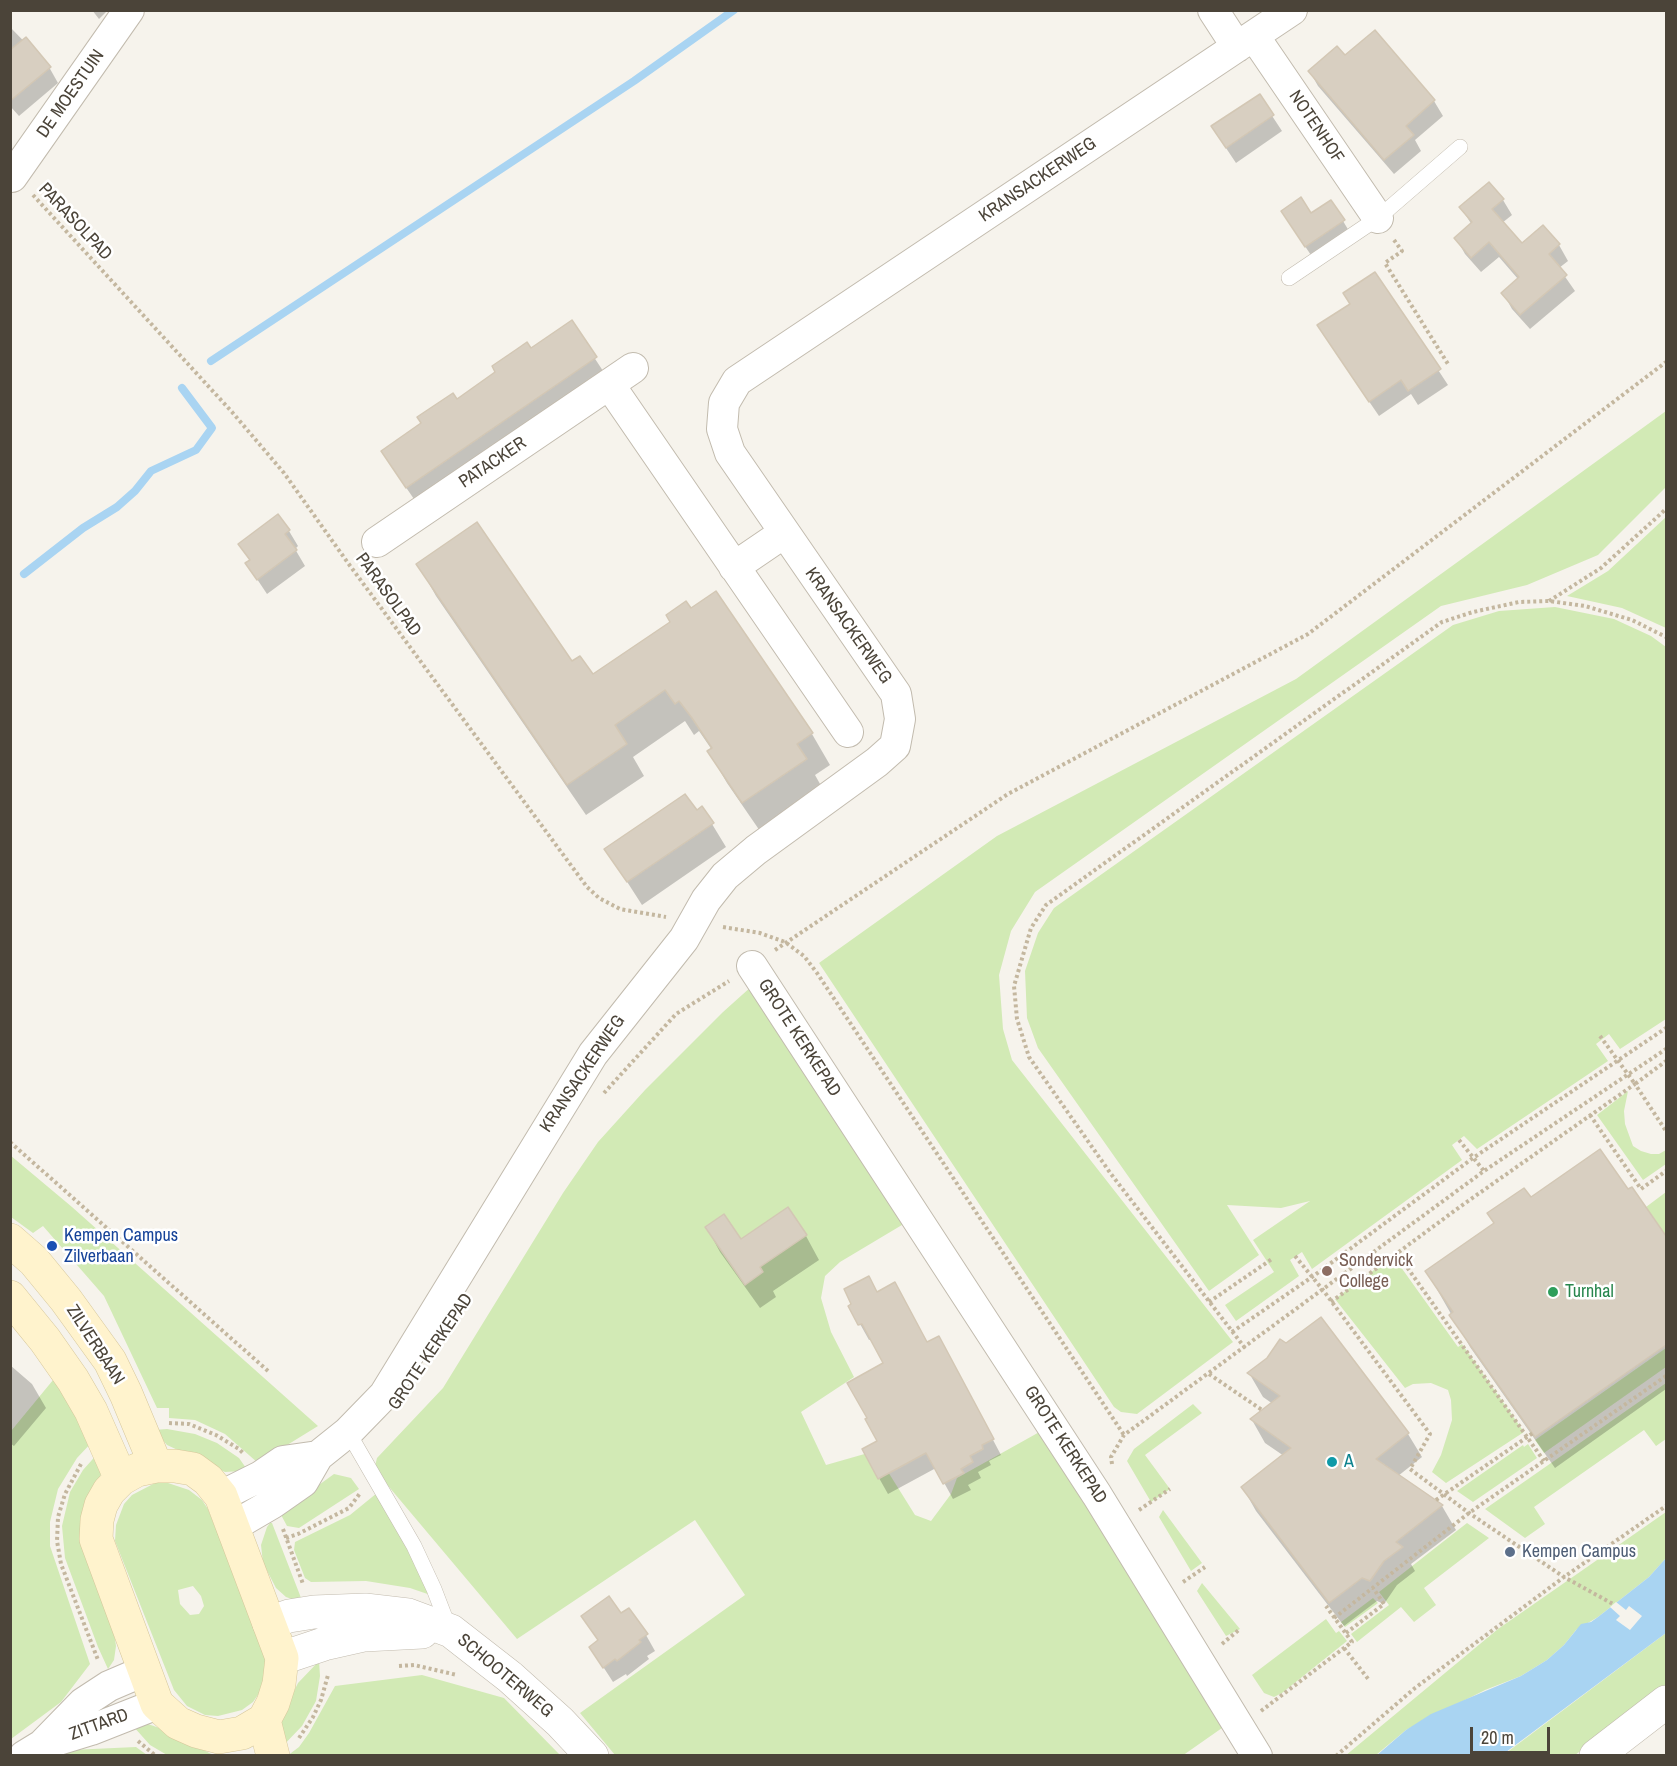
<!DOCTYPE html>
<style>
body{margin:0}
#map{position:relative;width:1677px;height:1766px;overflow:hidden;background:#f6f3ec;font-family:"Archivo Narrow",sans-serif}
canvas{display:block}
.frame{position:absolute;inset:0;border:12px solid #4b4439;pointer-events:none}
.scale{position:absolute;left:1470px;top:1727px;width:80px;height:27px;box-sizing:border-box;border:3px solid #4b4439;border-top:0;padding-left:8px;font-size:18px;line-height:21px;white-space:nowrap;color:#4b4439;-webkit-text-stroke:4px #fff;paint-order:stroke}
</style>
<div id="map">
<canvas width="1677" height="1766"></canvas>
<div class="frame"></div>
<div class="scale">20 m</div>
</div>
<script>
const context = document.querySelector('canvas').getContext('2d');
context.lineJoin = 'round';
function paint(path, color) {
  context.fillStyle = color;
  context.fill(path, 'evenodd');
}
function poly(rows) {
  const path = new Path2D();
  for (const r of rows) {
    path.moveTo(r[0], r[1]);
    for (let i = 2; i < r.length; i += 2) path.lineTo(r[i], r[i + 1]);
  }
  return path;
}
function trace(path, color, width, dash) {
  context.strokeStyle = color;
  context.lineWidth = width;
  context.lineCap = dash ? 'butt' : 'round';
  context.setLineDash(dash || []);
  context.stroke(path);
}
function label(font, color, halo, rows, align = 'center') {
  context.font = font + ' "Archivo Narrow",sans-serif';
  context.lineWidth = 5;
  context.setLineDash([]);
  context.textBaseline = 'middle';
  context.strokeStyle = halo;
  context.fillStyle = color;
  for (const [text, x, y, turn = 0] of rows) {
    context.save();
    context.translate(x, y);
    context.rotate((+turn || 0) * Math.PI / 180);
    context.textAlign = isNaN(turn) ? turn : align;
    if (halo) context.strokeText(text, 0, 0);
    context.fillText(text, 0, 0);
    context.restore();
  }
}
const green = poly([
 [1666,411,1666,487,1598,555,1527,585,1441,606,1035,892,1011,931,999,975,1003,1029,1012,1060,1233,1342,1137,1414,1121,1412,1114,1407,819,963,997,836,1296,679],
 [1666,517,1666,628,1622,608,1567,596,1608,571],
 [1555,607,1614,619,1651,636,1666,647,1666,1019,1620,1049,1609,1034,1596,1044,1608,1061,1477,1149,1464,1136,1452,1145,1462,1160,1312,1269,1302,1252,1290,1260,1299,1276,1236,1321,1225,1305,1274,1272,1253,1240,1310,1201,1281,1208,1227,1205,1259,1255,1209,1291,1038,1048,1027,1018,1025,971,1038,933,1054,908,1453,625,1499,611],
 [752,986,912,1219,840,1262,825,1276,821,1298,831,1332,854,1377,801,1412,826,1465,875,1451,915,1515,931,1521,951,1494,957,1478,1043,1430,1222,1728,1182,1756,615,1755,580,1713,745,1595,695,1520,517,1639,379,1475,375,1466,377,1458,443,1388,563,1193,598,1142,645,1090,723,1012],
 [1628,1091,1624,1111,1625,1124,1633,1146,1641,1151,1651,1154,1659,1154,1666,1150,1666,1164,1643,1180,1597,1115],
 [10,1155,72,1207,318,1426,258,1463,225,1434,195,1420,169,1418,169,1408,157,1408,104,1296,43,1226,33,1233,11,1217],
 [1666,1192,1666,1236,1646,1207],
 [1393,1256,1458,1347,1462,1344,1524,1432,1446,1483,1432,1472,1441,1455,1452,1420,1451,1400,1448,1390,1431,1383,1413,1384,1405,1388,1335,1299],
 [1666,1348,1666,1367,1544,1453,1535,1440],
 [58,1374,94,1440,77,1458,58,1489,50,1522,50,1546,90,1664,61,1702,11,1739,11,1431],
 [1666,1383,1666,1439,1656,1446,1644,1430,1534,1507,1545,1524,1525,1538,1485,1509],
 [1193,1404,1202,1413,1145,1455,1170,1489,1151,1502,1127,1461,1134,1449],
 [167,1429,195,1434,217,1443,239,1458,246,1468,242,1471,225,1472,167,1445,154,1430],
 [1528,1444,1537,1458,1473,1502,1457,1491,1523,1445,1524,1447],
 [100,1451,102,1471,94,1494,116,1646,114,1660,108,1669,98,1647,65,1558,62,1526,70,1492,83,1470],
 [334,1474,351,1478,359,1489,299,1528,287,1526,280,1513],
 [155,1483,168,1483,189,1490,202,1500,208,1509,265,1653,267,1672,260,1692,253,1702,242,1710,218,1716,205,1715,187,1706,174,1690,115,1541,116,1525,124,1504,132,1495],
 [193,1586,201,1596,204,1606,199,1614,190,1615,180,1604,178,1590],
 [377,1493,445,1600,410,1588,366,1581,311,1582,305,1578,294,1550,295,1542,350,1515],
 [1163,1510,1202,1563,1191,1571,1159,1517],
 [1666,1512,1666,1558,1649,1577,1598,1617,1576,1630,1564,1645,1547,1660,1521,1676,1485,1690,1406,1730,1376,1755,1345,1756,1498,1629],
 [270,1523,272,1523,303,1603,286,1597,276,1588,263,1563,261,1545,267,1527],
 [1467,1523,1489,1538,1424,1588,1436,1605,1414,1622,1401,1607,1357,1642,1351,1634,1389,1605,1379,1592],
 [1202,1583,1240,1629,1226,1636,1197,1591],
 [1373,1598,1378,1603,1345,1627,1341,1622],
 [1326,1619,1336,1633,1339,1631,1347,1641,1282,1693,1274,1697,1264,1693,1252,1675],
 [1666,1633,1666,1688,1575,1755,1502,1756],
 [319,1661,320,1676,316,1701,302,1726,279,1750,277,1739,284,1711,298,1683],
 [422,1675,504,1698,560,1755,287,1756,299,1747,309,1733,335,1686],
 [145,1723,168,1731,213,1755,167,1755,150,1745,133,1726],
 [136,1747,147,1755,62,1756,71,1750]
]);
const water = poly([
 [1666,1558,1666,1633,1502,1755,1376,1756,1406,1730,1431,1714,1521,1676,1547,1660,1564,1645,1581,1624,1591,1622,1598,1617,1649,1577]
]);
const pier = poly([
 [1616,1602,1626,1610,1629,1606,1642,1616,1630,1630,1616,1620,1620,1616,1610,1607]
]);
const shadow = poly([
 [92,10,108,10,99,19],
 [10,27,49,67,58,83,19,116,10,106],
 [1375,32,1434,101,1443,116,1415,140,1421,151,1394,174,1318,86,1310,72,1345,58],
 [1259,96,1282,131,1236,163,1222,142],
 [1503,200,1512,215,1502,223,1522,245,1559,245,1568,261,1559,268,1575,291,1530,329,1512,309,1503,293,1518,279,1499,257,1481,272,1465,254,1456,238,1472,225,1461,208],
 [1311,215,1343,221,1352,236,1315,261,1292,227],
 [1375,274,1448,385,1418,405,1411,394,1379,416,1327,340],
 [571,322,605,374,416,502,392,467,456,401],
 [289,531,298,546,295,549,305,566,267,594,247,564,250,561,240,544],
 [418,564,592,676,715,593,812,734,830,765,815,775,824,791,762,834,727,783,709,752,712,750,699,731,694,735,685,721,633,757,644,776,586,815,436,596],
 [712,824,726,847,642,905,606,849],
 [1631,1189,1666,1239,1666,1389,1555,1468,1470,1347,1427,1272,1530,1200,1628,1191],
 [707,1228,740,1241,806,1236,819,1260,773,1291,776,1297,760,1308,720,1252],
 [877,1293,927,1344,947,1353,1001,1455,989,1461,991,1465,978,1472,981,1478,968,1485,971,1490,953,1499,936,1468,888,1494,879,1478,879,1441,885,1364,872,1339,869,1340,850,1306],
 [10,1365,32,1384,46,1408,14,1446,10,1443],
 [1249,1373,1408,1434,1422,1457,1398,1476,1442,1506,1456,1530,1411,1564,1415,1571,1397,1585,1384,1604,1377,1601,1344,1626,1256,1511,1243,1488,1284,1456,1265,1443,1252,1420,1273,1404,1263,1397],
 [621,1615,646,1635,655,1651,647,1656,649,1659,627,1676,626,1674,613,1682,591,1648,599,1642,583,1616]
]);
const stream = poly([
 [211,361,634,81,734,10],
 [24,574,83,528,117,507,135,491,151,471,196,450,212,428,182,388]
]);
const building = poly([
 [1375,30,1435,100,1406,126,1414,135,1384,160,1308,71,1337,46,1345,55,1375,30],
 [26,37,51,67,10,101,10,50,26,37],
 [1260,94,1274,115,1226,148,1211,126,1260,94],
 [1489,182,1504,199,1492,209,1522,243,1543,225,1560,244,1549,254,1567,275,1520,315,1501,293,1519,277,1489,242,1471,258,1454,238,1472,222,1459,207,1489,182],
 [1301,197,1311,213,1331,200,1345,220,1305,247,1281,211,1301,197],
 [1375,272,1441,369,1408,391,1401,380,1369,402,1317,325,1350,304,1343,293,1375,272],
 [572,320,597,357,406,488,381,451,421,423,417,417,453,393,457,399,495,372,492,366,517,349,527,342,531,348,572,320],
 [278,514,290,530,285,534,297,550,257,580,245,563,250,560,238,544,278,514],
 [477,522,572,661,580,656,593,674,670,622,666,615,686,601,691,608,716,591,813,733,797,744,807,759,742,803,707,751,712,748,692,718,679,701,675,704,665,690,615,725,627,744,567,785,416,564,477,522],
 [685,794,697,810,702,806,714,823,627,882,604,849,685,794],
 [1600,1149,1628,1189,1632,1187,1666,1236,1666,1345,1535,1437,1449,1315,1453,1312,1425,1271,1494,1223,1487,1213,1524,1188,1531,1197,1600,1149],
 [788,1207,807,1235,760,1267,763,1272,745,1285,705,1227,724,1214,741,1239,788,1207],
 [869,1276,877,1292,895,1282,927,1342,939,1336,994,1439,982,1445,983,1449,970,1456,973,1462,961,1469,964,1473,943,1484,926,1453,878,1479,862,1449,877,1441,865,1419,867,1418,847,1383,883,1363,862,1324,858,1325,848,1306,851,1304,844,1289,869,1276],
 [1321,1317,1409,1433,1376,1459,1443,1505,1396,1542,1403,1547,1384,1561,1370,1581,1362,1578,1329,1603,1241,1487,1291,1448,1250,1419,1280,1396,1247,1373,1267,1358,1280,1339,1286,1343,1321,1317],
 [609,1596,621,1613,629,1608,648,1634,639,1640,641,1642,617,1661,615,1659,603,1668,589,1647,598,1640,581,1616,609,1596]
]);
const path = poly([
 [33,195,232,412,284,473,348,563,587,887,599,898,620,909,666,917],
 [1394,240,1402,251,1385,263,1448,364],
 [1549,601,1601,568,1666,509],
 [723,927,760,933,785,942,804,956,817,973,1124,1435],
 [775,950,1008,794,1308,634,1666,362],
 [1600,1036,1635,1084,1666,1061],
 [604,1093,676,1014,729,981],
 [1590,1115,1641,1189,1666,1171],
 [1459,1140,1484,1171],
 [10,1142,268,1371],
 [1397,1253,1544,1461],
 [1295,1256,1323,1290,1430,1434,1410,1469,1469,1513,1564,1577,1613,1604],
 [1209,1302,1272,1259],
 [1331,1302,1461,1206,1635,1084,1666,1131],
 [1232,1332,1312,1277,1473,1158,1666,1028],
 [1245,1348,1111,1174,1029,1057,1017,1019,1014,986,1031,928,1046,905,1442,622,1473,612,1519,602,1549,601,1585,606,1632,620,1666,637],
 [1209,1374,1262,1410],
 [169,1423,189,1424,216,1435,239,1449,244,1454],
 [81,1464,65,1494,58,1517,57,1541,61,1564,98,1660],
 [1112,1464,1111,1457,1124,1435,1484,1171,1666,1049],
 [1436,1500,1533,1433],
 [1139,1510,1170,1489],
 [283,1529,303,1584],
 [286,1538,298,1534,349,1508,361,1492],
 [1183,1582,1205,1567],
 [1334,1618,1469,1513,1666,1376],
 [1346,1633,1384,1604,1373,1588],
 [1222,1644,1240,1629],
 [1344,1648,1369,1680],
 [399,1666,414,1665,457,1675],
 [1261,1711,1352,1642,1326,1606],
 [299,1738,313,1717,321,1700,328,1675],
 [138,1741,156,1756],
 [1336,1756,1415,1688,1564,1577,1666,1506]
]);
const service = poly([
 [1289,278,1378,218,1460,147],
 [348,1432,414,1546,434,1589,449,1628]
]);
const minor = poly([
 [1213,10,1237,47],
 [1254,36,1378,218],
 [10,175,12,177,129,10],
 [609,384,848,732],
 [377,542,633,368],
 [734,567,784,533],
 [752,966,1097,1495,1257,1756],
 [221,1496,261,1476,283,1461,318,1456],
 [232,1527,273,1503,303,1482,318,1456,348,1432,384,1395,593,1054,684,939,706,900,725,876,756,850,877,762,895,746,900,719,896,694,730,453,722,429,724,403,737,381,1292,10],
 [44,1743,83,1703,109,1686,144,1671],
 [24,1756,42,1745,91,1730,157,1704]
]);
const tertiary = poly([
 [269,1623,289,1616,314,1612,365,1610,408,1615,451,1631,510,1677,560,1722,592,1756],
 [282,1658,324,1644,364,1635,422,1632],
 [1596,1756,1666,1702]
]);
const secondary = poly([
 [10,1240,34,1261,66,1300,110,1361,126,1394,156,1466],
 [10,1297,45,1340,73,1380,91,1411,121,1479],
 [156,1466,175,1466,193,1469,208,1480,221,1496,282,1658,279,1684,273,1703,264,1720,242,1733,219,1737,196,1731,178,1723,157,1704,96,1539,97,1520,101,1505,109,1491,121,1479,137,1470,156,1466],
 [264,1720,273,1756]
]);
const markers = [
 [52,1246,6,"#1a4fb4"],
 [1327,1271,6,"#8d6e63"],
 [1553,1292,6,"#2e9e5b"],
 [1332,1462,6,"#0f9aa8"],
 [1510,1552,6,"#5c6f8a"]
];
const streetNames = [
 ["DE MOESTUIN",71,94,-55],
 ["NOTENHOF",1316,127,56],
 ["KRANSACKERWEG",1038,180,-34],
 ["PARASOLPAD",75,222,47],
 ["PATACKER",493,463,-34],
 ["PARASOLPAD",388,595,54],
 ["KRANSACKERWEG",848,626,55],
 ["GROTE KERKEPAD",799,1038,57],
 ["KRANSACKERWEG",583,1074,-56],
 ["ZILVERBAAN",95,1345,57],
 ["GROTE KERKEPAD",431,1352,-56],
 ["GROTE KERKEPAD",1065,1445,57],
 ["SCHOOTERWEG",505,1676,40],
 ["ZITTARD",99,1725,-20]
];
const transitNames = [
 ["Kempen Campus",64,1236],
 ["Zilverbaan",64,1257]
];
const educationNames = [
 ["Sondervick",1339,1261],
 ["College",1339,1282]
];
const leisureNames = [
 ["Turnhal",1565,1292]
];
const cultureNames = [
 ["A",1344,1462]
];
const serviceNames = [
 ["Kempen Campus",1522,1552]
];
paint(green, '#d2eab5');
paint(water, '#a9d4f2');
paint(pier, '#f6f3ec');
paint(shadow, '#0003');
trace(stream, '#a9d4f2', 8);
paint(building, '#d8cfc1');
trace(building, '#d3c7b4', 1.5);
trace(service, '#c2bbae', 16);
trace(minor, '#c2bbae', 32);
trace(tertiary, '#c2bbae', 34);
trace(secondary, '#d6c79b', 34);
trace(path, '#c4b79f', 4, [3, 3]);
trace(service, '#fff', 15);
trace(minor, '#fff', 30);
trace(tertiary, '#fff', 33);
trace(secondary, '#fff3cd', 33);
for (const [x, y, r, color] of markers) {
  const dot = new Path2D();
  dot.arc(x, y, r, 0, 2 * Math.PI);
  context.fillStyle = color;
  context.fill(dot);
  trace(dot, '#fff', 2);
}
label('18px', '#4b4439', '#fff', streetNames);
label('18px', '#164399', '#fff', transitNames, 'left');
label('18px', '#785e54', '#fff', educationNames, 'left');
label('18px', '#27864d', '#fff', leisureNames, 'left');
label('18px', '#0d838f', '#fff', cultureNames, 'left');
label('18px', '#4e5e75', '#fff', serviceNames, 'left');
</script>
